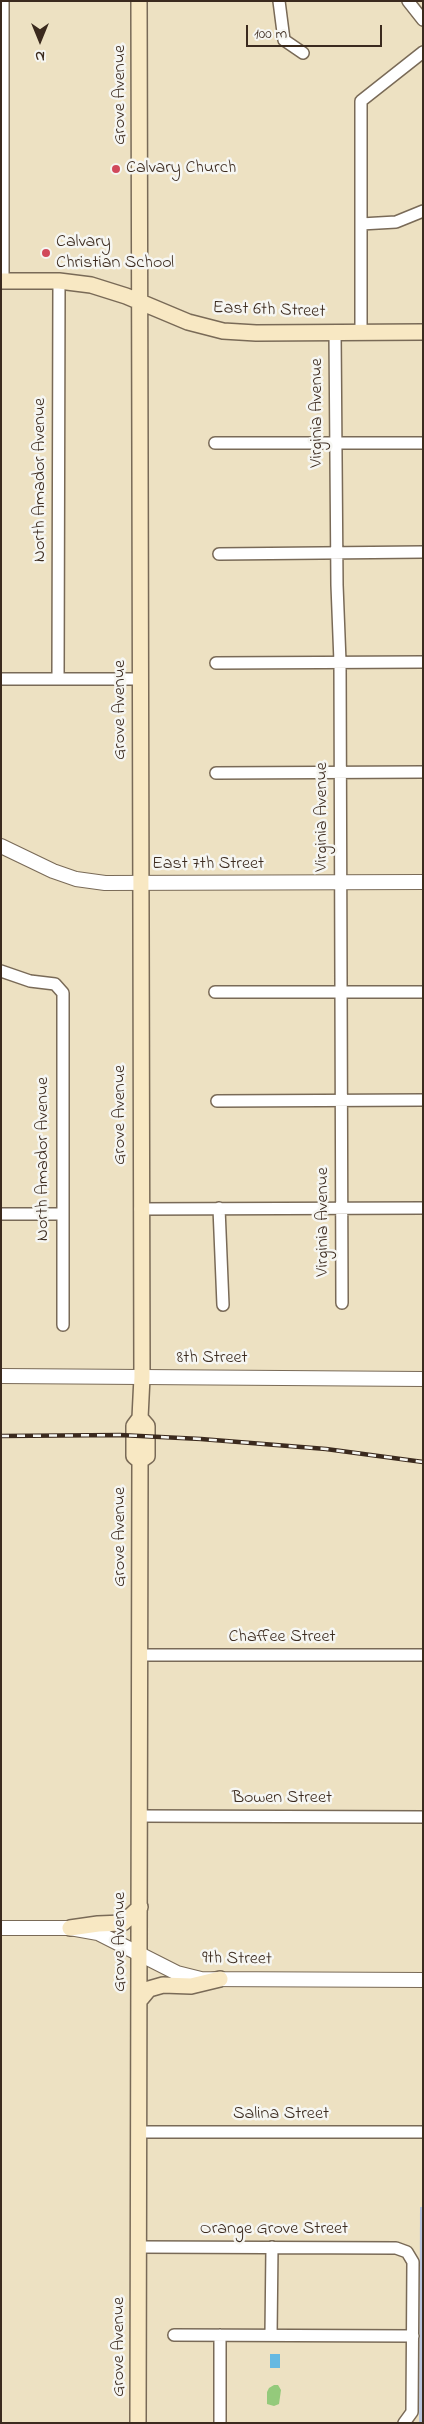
<!DOCTYPE html>
<style>
body{margin:0}
#map{position:relative;width:424px;height:2424px;overflow:hidden;background:#ede1c2;font-family:"Indie Flower",sans-serif}
canvas{display:block}
.frame{position:absolute;inset:0;border:2px solid #3b2a1e;pointer-events:none}
.north{position:absolute;left:15px;top:15px;width:50px;height:50px;-webkit-text-stroke:4px #f6f6f2;paint-order:stroke;rotate:180deg;font-size:14px;font-weight:700;line-height:20px;text-align:center;color:#3b2a1e}
.north::after{content:'';display:block;margin:auto;width:18px;height:22px;background:#3b2a1e;clip-path:polygon(50% 0,100% 100%,50% 72%,0 100%)}
.scale{position:absolute;left:246px;top:25px;width:136px;height:22px;box-sizing:border-box;border:2px solid #3b2a1e;border-top:0;padding-left:6px;font-size:15px;line-height:18px;white-space:nowrap;color:#3b2a1e;-webkit-text-stroke:4px #f6f6f2;paint-order:stroke}
</style>
<div id="map">
<canvas width="424" height="2424"></canvas>
<div class="frame"></div>
<div class="north">N</div>
<div class="scale">100 m</div>
</div>
<script>
const context = document.querySelector('canvas').getContext('2d');
context.lineJoin = 'round';
function paint(path, color) {
  context.fillStyle = color;
  context.fill(path, 'evenodd');
}
function poly(rows) {
  const path = new Path2D();
  for (const r of rows) {
    path.moveTo(r[0], r[1]);
    for (let i = 2; i < r.length; i += 2) path.lineTo(r[i], r[i + 1]);
  }
  return path;
}
function trace(path, color, width, dash) {
  context.strokeStyle = color;
  context.lineWidth = width;
  context.lineCap = dash ? 'butt' : 'round';
  context.setLineDash(dash || []);
  context.stroke(path);
}
function label(font, color, halo, rows, align = 'center') {
  context.font = font + ' "Indie Flower",sans-serif';
  context.lineWidth = 5;
  context.setLineDash([]);
  context.textBaseline = 'middle';
  context.strokeStyle = halo;
  context.fillStyle = color;
  for (const [text, x, y, turn = 0] of rows) {
    context.save();
    context.translate(x, y);
    context.rotate((+turn || 0) * Math.PI / 180);
    context.textAlign = isNaN(turn) ? turn : align;
    if (halo) context.strokeText(text, 0, 0);
    context.fillText(text, 0, 0);
    context.restore();
  }
}
const industrial = poly([
 [420,2207,423,2207,423,2423,419,2423]
]);
const green = poly([
 [274,2385,278,2385,281,2390,279,2404,274,2406,267,2404,267,2392,269,2388]
]);
const water = poly([
 [270,2354,280,2354,280,2368,270,2368]
]);
const minor = poly([
 [279,1,284,40,303,53],
 [408,1,423,20],
 [361,224,396,222,423,211],
 [3,281,3,1],
 [335,332,337,585,340,662,342,1303],
 [361,332,361,101,423,52],
 [215,443,423,443],
 [219,554,423,552],
 [216,663,423,662],
 [1,679,140,679],
 [58,679,59,281],
 [216,773,423,772],
 [1,971,30,981,55,984,63,993,63,1325],
 [215,992,423,992],
 [217,1101,423,1100],
 [219,1208,223,1305],
 [140,1209,423,1208],
 [1,1214,61,1214],
 [140,1655,423,1655],
 [141,1816,423,1817],
 [139,2132,423,2132],
 [139,2247,396,2248,407,2252,413,2262,412,2412,404,2423],
 [174,2335,413,2336],
 [271,2335,272,2247],
 [220,2423,220,2335]
]);
const tertiary = poly([
 [1,846,53,871,76,879,105,883,423,882],
 [1,1376,423,1379],
 [1,1928,70,1928,98,1933,177,1973,201,1979,423,1980]
]);
const secondary = poly([
 [1,281,59,281,91,285,126,296,188,322,223,331,256,333,423,332],
 [140,1461,147,1456,147,1426,140,1418],
 [70,1928,98,1924,123,1923,140,1907],
 [139,2001,149,1989,163,1985,191,1986,220,1979],
 [138,2423,140,1461,134,1456,134,1426,140,1418,142,1377,139,1]
]);
const rail = poly([
 [1,1436,120,1435,201,1439,326,1449,423,1462]
]);
const markers = [
 [116,169,5,"#d1495b"],
 [46,253,5,"#d1495b"]
];
const streetNames = [
 ["Grove Avenue",121,95,-90],
 ["East 6th Street",269,311,2],
 ["Virginia Avenue",318,413,-90],
 ["North Amador Avenue",41,480,-90],
 ["Grove Avenue",121,710,-90],
 ["Virginia Avenue",323,817,-90],
 ["East 7th Street",208,865],
 ["Grove Avenue",121,1115,-90],
 ["North Amador Avenue",44,1159,-90],
 ["Virginia Avenue",324,1222,-90],
 ["8th Street",212,1359],
 ["Grove Avenue",121,1537,-90],
 ["Chaffee Street",282,1638],
 ["Bowen Street",282,1799],
 ["Grove Avenue",121,1942,-90],
 ["9th Street",237,1960,1],
 ["Salina Street",281,2115],
 ["Orange Grove Street",274,2230],
 ["Grove Avenue",120,2347,-90]
];
const poiNames = [
 ["Calvary Church",126,169],
 ["Calvary",56,243],
 ["Christian School",56,264]
];
paint(industrial, '#b8c5de');
paint(green, '#94ca7b');
paint(water, '#66b9e2');
trace(minor, '#796a57', 14);
trace(tertiary, '#796a57', 16);
trace(secondary, '#796a57', 18);
trace(minor, '#fff', 11);
trace(tertiary, '#fff', 14);
trace(secondary, '#f8e8c3', 15);
trace(rail, '#3b2a1e', 4.5);
trace(rail, '#f6f6f2', 2.5, [8]);
for (const [x, y, r, color] of markers) {
  const dot = new Path2D();
  dot.arc(x, y, r, 0, 2 * Math.PI);
  context.fillStyle = color;
  context.fill(dot);
  trace(dot, '#f6f6f2', 2);
}
label('18px', '#3b2a1e', '#f6f6f2', streetNames);
label('18px', '#3b2a1e', '#f6f6f2', poiNames, 'left');
</script>
